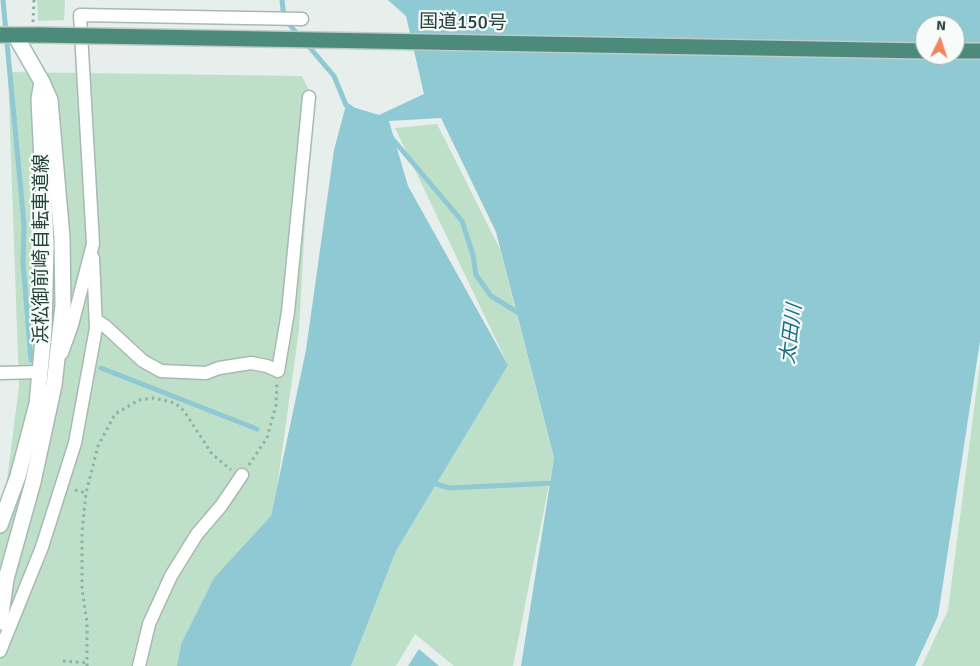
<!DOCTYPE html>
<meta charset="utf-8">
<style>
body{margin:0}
#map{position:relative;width:980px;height:666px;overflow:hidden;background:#e6efeb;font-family:Signika,sans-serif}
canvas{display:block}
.north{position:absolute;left:915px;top:15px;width:50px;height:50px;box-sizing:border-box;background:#f7fbf9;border:1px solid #a3b1ad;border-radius:50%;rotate:4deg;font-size:14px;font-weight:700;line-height:20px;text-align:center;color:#24423a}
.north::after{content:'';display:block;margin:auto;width:18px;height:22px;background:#f4845f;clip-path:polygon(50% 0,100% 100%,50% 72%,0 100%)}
</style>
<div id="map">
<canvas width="980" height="666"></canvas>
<div class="north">N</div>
</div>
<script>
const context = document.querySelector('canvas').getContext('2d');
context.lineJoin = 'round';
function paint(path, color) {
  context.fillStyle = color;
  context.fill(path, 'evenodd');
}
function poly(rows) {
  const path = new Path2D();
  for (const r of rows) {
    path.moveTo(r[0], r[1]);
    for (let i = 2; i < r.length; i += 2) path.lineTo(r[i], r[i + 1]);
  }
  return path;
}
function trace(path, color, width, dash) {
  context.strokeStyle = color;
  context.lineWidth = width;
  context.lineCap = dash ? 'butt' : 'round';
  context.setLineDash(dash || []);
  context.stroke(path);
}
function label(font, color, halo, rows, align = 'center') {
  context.font = font + ' Signika,"Noto Sans JP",sans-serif';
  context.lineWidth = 4.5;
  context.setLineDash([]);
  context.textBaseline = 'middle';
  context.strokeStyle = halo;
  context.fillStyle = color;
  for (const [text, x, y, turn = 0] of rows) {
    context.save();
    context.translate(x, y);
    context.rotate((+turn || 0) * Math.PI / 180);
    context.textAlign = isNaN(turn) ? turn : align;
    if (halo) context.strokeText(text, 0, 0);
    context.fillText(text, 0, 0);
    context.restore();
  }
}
const green = poly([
 [37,0,65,0,64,20,38,21],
 [8,72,302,76,312,97,299,330,277,488,271,516,181,644,177,666,0,666,0,499,5,496,19,386],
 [437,124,500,249,554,459,513,666,454,666,415,634,396,666,351,666,396,551,508,365,395,128],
 [980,363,980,666,922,666,948,610]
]);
const water = poly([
 [388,0,980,0,980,341,938,616,915,666,521,666,554,458,496,232,441,118,389,121,408,186,508,365,396,551,351,666,177,666,181,644,214,578,271,516,306,350,334,150,346,105,379,115,424,94,406,16],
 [925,25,955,25,955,55,925,55],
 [419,649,439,666,408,666]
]);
const stream = poly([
 [3,0,24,224,23,262,31,360],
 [282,0,284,18,299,36],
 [305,42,334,76,346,105,351,108],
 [390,136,462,221,473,255,476,275,491,296,522,315],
 [101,368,257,429],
 [430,482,449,488,555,483]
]);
const path = poly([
 [33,22,34,0],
 [249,465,267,438,276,405,277,383],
 [75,490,86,493],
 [63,661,87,663],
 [87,666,87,622,82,589,82,532,86,493,98,446,115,414,139,400,154,398,175,403,184,411,212,454,231,470]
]);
const minor = poly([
 [96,320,105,326,143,361,161,371,206,373,219,368,251,363,267,366,278,371,288,312,309,97],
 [62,353,72,325,93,244,80,15,302,19],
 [0,373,41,372],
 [0,651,42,547,75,443,96,328,93,258],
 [139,666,149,624,171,576,197,534,221,506,242,475]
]);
const tertiary = poly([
 [0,622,6,579,33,482,54,385,63,306,62,238,50,100,42,82]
]);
const secondary = poly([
 [0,525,18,476,37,404,44,329,46,244,39,99,42,82,15,35]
]);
const trunk = poly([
 [0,35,40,35],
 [955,51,980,51]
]);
const trunkBridge = poly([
 [40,35,925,51]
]);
const streetNames = [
 ["国道150号",463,23,1],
 ["浜松御前崎自転車道線",42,249,-90]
];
const waterNames = [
 ["太田川",792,334,-83]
];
paint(green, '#bfe0c8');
paint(water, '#8ec9d4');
trace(stream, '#8ec9d4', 5);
trace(minor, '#a8b8b2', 15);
trace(tertiary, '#a8b8b2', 18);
trace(secondary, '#a4bbb3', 18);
trace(trunk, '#c2cac8', 18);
trace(path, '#86b3a5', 3, [2.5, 4]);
trace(minor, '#fff', 12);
trace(tertiary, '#fff', 15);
trace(secondary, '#fff', 15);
trace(trunk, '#4c8a7c', 15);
trace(trunkBridge, '#c2cac8', 18, []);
trace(trunkBridge, '#4c8a7c', 15);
label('19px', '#24423a', '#f7fbf9', streetNames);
label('italic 20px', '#1c6f80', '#f7fbf9', waterNames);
</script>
